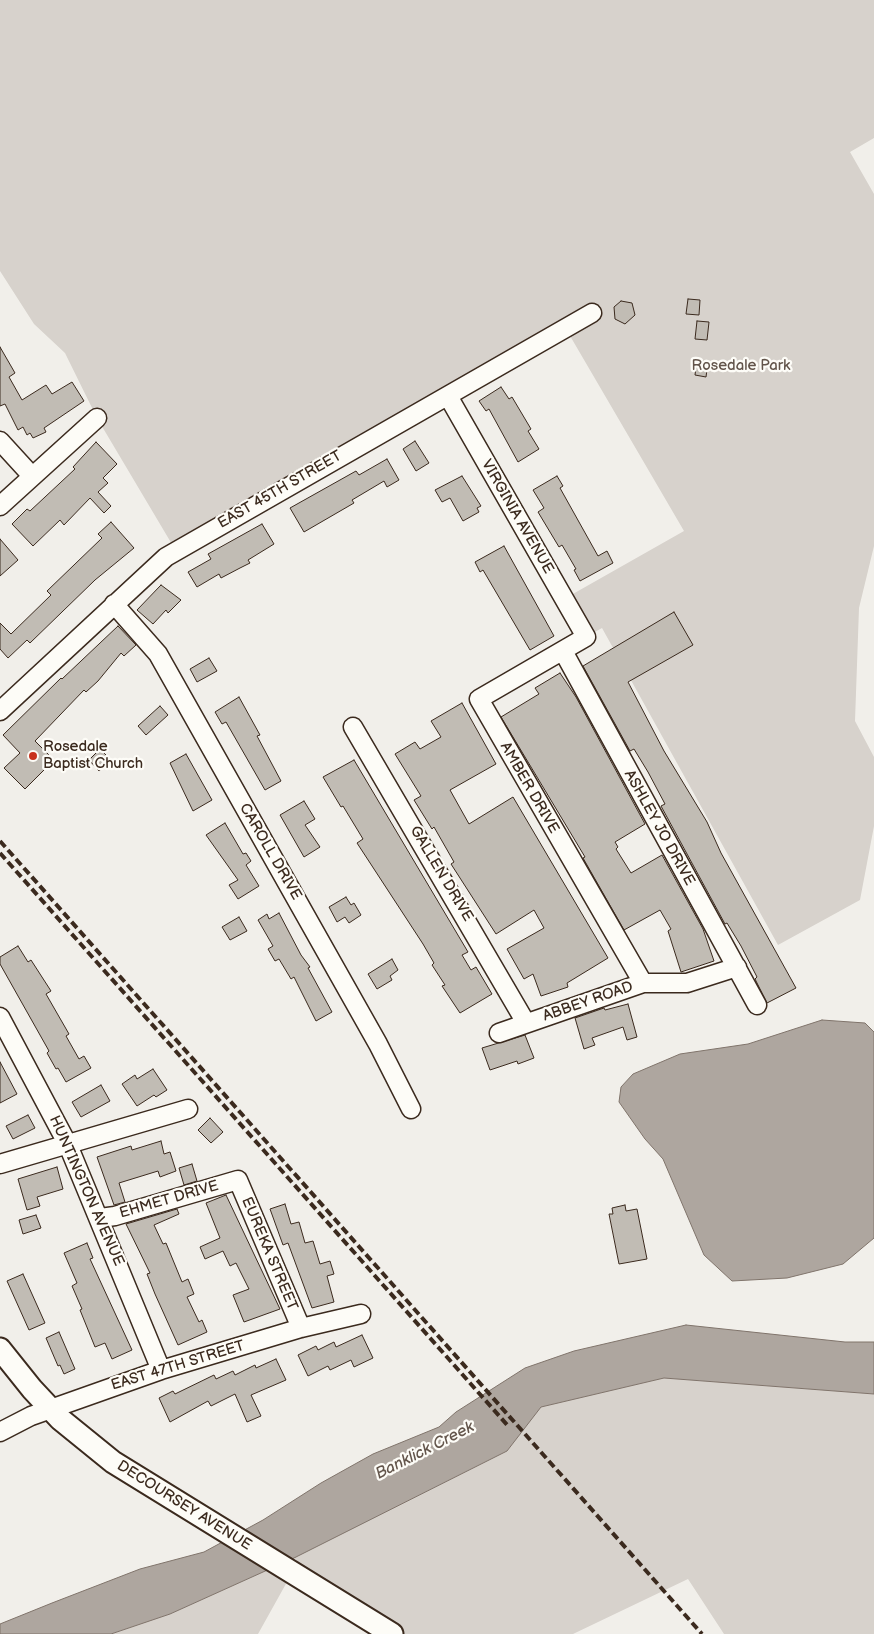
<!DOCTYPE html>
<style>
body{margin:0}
canvas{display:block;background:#f1efea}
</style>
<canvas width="874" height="1634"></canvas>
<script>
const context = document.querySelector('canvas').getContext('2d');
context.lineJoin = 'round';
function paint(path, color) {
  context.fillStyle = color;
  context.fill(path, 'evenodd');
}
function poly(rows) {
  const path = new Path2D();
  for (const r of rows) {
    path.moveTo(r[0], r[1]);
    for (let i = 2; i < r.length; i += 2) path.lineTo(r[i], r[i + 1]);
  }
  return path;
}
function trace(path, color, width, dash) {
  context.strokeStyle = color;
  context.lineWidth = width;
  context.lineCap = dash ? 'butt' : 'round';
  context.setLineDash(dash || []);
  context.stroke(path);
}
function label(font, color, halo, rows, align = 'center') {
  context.font = font + ' "Balsamiq Sans",sans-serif';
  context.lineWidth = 4.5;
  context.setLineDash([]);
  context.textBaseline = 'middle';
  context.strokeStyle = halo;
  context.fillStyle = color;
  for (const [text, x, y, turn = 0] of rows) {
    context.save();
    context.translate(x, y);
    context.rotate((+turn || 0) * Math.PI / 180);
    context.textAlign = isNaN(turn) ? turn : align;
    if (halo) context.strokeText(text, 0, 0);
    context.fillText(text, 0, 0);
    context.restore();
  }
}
const green = poly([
 [0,0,874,0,874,138,850,152,874,194,874,546,859,608,855,721,874,757,874,826,860,900,778,945,602,628,586,637,564,599,684,531,566,329,176,551,97,418,65,353,34,324,0,271],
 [664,1378,874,1394,874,1634,724,1634,688,1579,573,1634,392,1634,351,1609,294,1558,507,1451,540,1407],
 [278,1565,292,1573,258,1634,111,1634,170,1614]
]);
const water = poly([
 [822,1020,865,1023,874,1032,874,1238,843,1264,787,1278,732,1281,704,1255,663,1159,645,1139,619,1102,621,1087,633,1074,680,1054,748,1044,822,1020],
 [686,1325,845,1342,874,1342,874,1394,664,1378,541,1407,507,1451,294,1558,170,1614,111,1634,0,1634,0,1624,52,1603,140,1569,204,1552,263,1520,321,1483,373,1454,439,1427,456,1412,525,1368,574,1351,686,1325]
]);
const building = poly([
 [688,299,700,300,699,315,686,314,688,299],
 [621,301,632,303,635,315,625,324,615,319,614,307,621,301],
 [697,321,709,322,707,340,695,339,697,321],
 [0,347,15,373,9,377,22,400,46,385,52,394,72,382,84,401,47,426,44,428,46,432,33,438,30,433,27,435,23,427,18,430,5,404,0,406,0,347],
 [697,360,708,362,706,377,695,375,697,360],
 [501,387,509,399,512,397,531,429,528,431,539,449,518,462,489,409,486,411,479,401,501,387],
 [415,441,429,463,416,471,403,449,415,441],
 [96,442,117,464,103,478,108,483,98,492,111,506,104,513,90,498,64,525,60,520,33,546,12,524,27,509,30,511,75,469,73,467,96,442],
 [387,459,399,480,387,487,384,481,352,500,354,503,304,532,290,508,356,471,359,475,387,459],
 [462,476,481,506,477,508,479,512,463,521,450,498,442,502,435,490,462,476],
 [557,476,563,486,560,488,598,556,607,551,613,563,580,581,574,570,576,569,562,545,559,547,538,512,544,508,533,490,557,476],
 [111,522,134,548,95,580,30,643,27,640,8,658,0,649,0,623,11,634,51,595,47,591,102,538,98,534,111,522],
 [262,524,274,544,248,560,250,563,240,568,221,578,219,574,197,587,188,572,211,559,208,554,262,524],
 [0,539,18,560,0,576,0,539],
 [504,546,554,636,530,650,483,570,480,572,475,562,504,546],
 [161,585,181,600,168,613,166,610,153,624,137,610,161,585],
 [674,612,693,645,628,682,664,751,707,822,721,853,796,988,767,1003,755,979,757,977,741,946,727,923,725,924,661,806,665,804,648,772,634,749,630,751,583,666,674,612],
 [118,626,136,645,124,656,121,653,98,681,86,692,84,690,35,741,54,760,25,789,4,768,20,753,3,735,61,678,62,679,118,626],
 [209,658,217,671,197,682,190,669,209,658],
 [560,673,576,697,645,824,615,842,618,847,616,849,631,873,662,855,703,929,714,961,681,972,668,931,671,929,660,910,624,930,583,858,585,857,501,717,539,694,535,688,560,673],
 [239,697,260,735,257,736,281,781,265,790,226,722,222,724,215,712,239,697],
 [462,703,496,764,450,790,469,824,513,797,608,958,567,983,568,987,541,996,533,974,524,979,507,949,544,928,534,910,496,934,451,864,454,862,434,827,432,829,414,800,421,796,395,754,415,742,420,749,441,737,431,721,462,703],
 [160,706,168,715,146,735,138,726,160,706],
 [100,749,111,760,99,771,89,760,100,749],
 [186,754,212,800,193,811,170,763,186,754],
 [354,760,468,952,462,955,471,970,476,967,492,994,460,1013,442,986,445,985,432,965,434,963,423,944,357,843,363,839,343,806,341,807,323,777,354,760],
 [304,801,315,819,305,825,320,847,304,857,280,815,304,801],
 [225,823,243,854,246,853,251,861,246,865,259,886,238,899,229,885,238,880,206,835,225,823],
 [346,897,351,905,354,903,361,915,349,923,345,917,337,922,329,907,346,897],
 [279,913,301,955,310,967,308,968,332,1012,316,1021,294,977,291,979,279,959,275,961,268,949,273,946,258,920,267,914,269,919,279,913],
 [239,917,247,931,230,940,222,927,239,917],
 [18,946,28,962,31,960,51,991,46,994,69,1034,66,1036,79,1059,84,1056,91,1068,66,1082,58,1068,56,1069,47,1053,49,1051,0,964,0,957,18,946],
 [392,959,398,970,390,976,392,980,377,989,368,974,392,959],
 [628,1004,637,1037,627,1040,623,1027,592,1038,595,1045,584,1049,575,1018,604,1008,605,1010,628,1004],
 [525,1035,534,1058,518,1064,517,1061,490,1070,482,1048,525,1035],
 [0,1062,17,1094,0,1103,0,1062],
 [153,1069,167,1090,156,1097,154,1095,137,1106,122,1084,135,1075,137,1079,153,1069],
 [101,1085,110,1101,81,1117,72,1102,101,1085],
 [28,1115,35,1128,13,1139,6,1126,28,1115],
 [210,1118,223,1132,211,1143,198,1130,210,1118],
 [161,1141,164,1154,170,1152,176,1171,160,1177,158,1171,119,1183,125,1202,114,1205,97,1157,131,1146,132,1150,161,1141],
 [192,1164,197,1181,184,1185,179,1168,192,1164],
 [57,1167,63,1189,37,1197,40,1206,27,1210,18,1179,57,1167],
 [226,1195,280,1309,244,1322,233,1295,249,1289,236,1263,230,1266,223,1251,205,1259,200,1247,220,1238,206,1203,226,1195],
 [285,1204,291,1224,299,1222,305,1243,313,1241,320,1264,330,1261,334,1274,327,1276,334,1302,312,1308,288,1243,283,1245,270,1209,285,1204],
 [625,1205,626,1211,637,1209,647,1259,619,1264,609,1214,613,1214,612,1208,625,1205],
 [177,1209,179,1214,154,1225,163,1244,166,1243,182,1282,188,1279,194,1294,187,1297,199,1322,202,1320,207,1332,178,1345,155,1294,147,1274,150,1273,126,1224,177,1209],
 [36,1215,41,1228,23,1234,19,1220,36,1215],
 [87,1243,93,1258,90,1259,132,1350,112,1359,105,1343,95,1347,80,1310,82,1309,72,1286,77,1283,64,1253,87,1243],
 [23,1274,45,1323,29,1330,7,1281,23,1274],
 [59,1332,75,1369,64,1374,60,1365,58,1366,46,1338,59,1332],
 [362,1335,373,1358,354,1367,351,1360,330,1370,328,1366,308,1376,298,1355,316,1346,318,1350,334,1342,336,1347,362,1335],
 [276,1359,286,1380,251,1395,261,1416,247,1422,235,1394,211,1406,208,1401,170,1422,159,1398,173,1391,175,1394,214,1375,216,1379,233,1371,235,1375,255,1365,256,1368,276,1359]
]);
const minor = poly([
 [448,396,586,637,479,699,643,983],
 [0,441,32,476],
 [0,506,97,418],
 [114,604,158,654,378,1044,411,1109],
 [563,651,757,1005],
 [0,711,166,557,592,313],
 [353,727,526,1023],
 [0,1017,68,1145,161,1370],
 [499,1033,643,983,687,983,737,967],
 [0,1164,188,1109],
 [100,1218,115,1216,238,1180,301,1328],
 [0,1432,31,1416,161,1370,301,1328,361,1314]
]);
const major = poly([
 [0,1349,32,1389,60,1419,113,1462,392,1634]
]);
const rail = poly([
 [0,841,702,1634],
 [0,853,509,1427]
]);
const markers = [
 [33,756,5,"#c8321e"]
];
const parkNames = [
 ["Rosedale Park",741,366]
];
const streetNames = [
 ["EAST 45TH STREET",280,490,-30],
 ["VIRGINIA AVENUE",517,517,60],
 ["AMBER DRIVE",529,788,60],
 ["ASHLEY JO DRIVE",659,828,61],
 ["CAROLL DRIVE",270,852,60],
 ["GALLEN DRIVE",441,874,59],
 ["ABBEY ROAD",588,1002,-19],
 ["HUNTINGTON AVENUE",86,1191,66],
 ["EHMET DRIVE",169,1200,-16],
 ["EUREKA STREET",269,1254,67],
 ["EAST 47TH STREET",178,1366,-17],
 ["DECOURSEY AVENUE",184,1506,32]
];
const poiNames = [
 ["Rosedale",43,747],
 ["Baptist Church",43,764]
];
const waterNames = [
 ["Banklick Creek",425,1451,-27]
];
paint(green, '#d7d2cc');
paint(water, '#aea69f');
trace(water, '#80746b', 1);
paint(building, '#c1bcb4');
trace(building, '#3b2a1e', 1);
trace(minor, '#3b2a1e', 21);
trace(major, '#3b2a1e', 25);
trace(minor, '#fdfcf7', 18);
trace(major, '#fdfcf7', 21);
trace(rail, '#3b2a1e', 4, [8, 4]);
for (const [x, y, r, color] of markers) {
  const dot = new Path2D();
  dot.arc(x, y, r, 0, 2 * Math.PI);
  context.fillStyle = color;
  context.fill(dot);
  trace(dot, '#fdfcf7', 2);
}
label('15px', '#62544a', '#fdfcf7', parkNames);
label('15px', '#3b2a1e', '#fdfcf7', streetNames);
label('15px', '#3b2a1e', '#fdfcf7', poiNames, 'left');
label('italic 16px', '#63554b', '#fdfcf7', waterNames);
</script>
